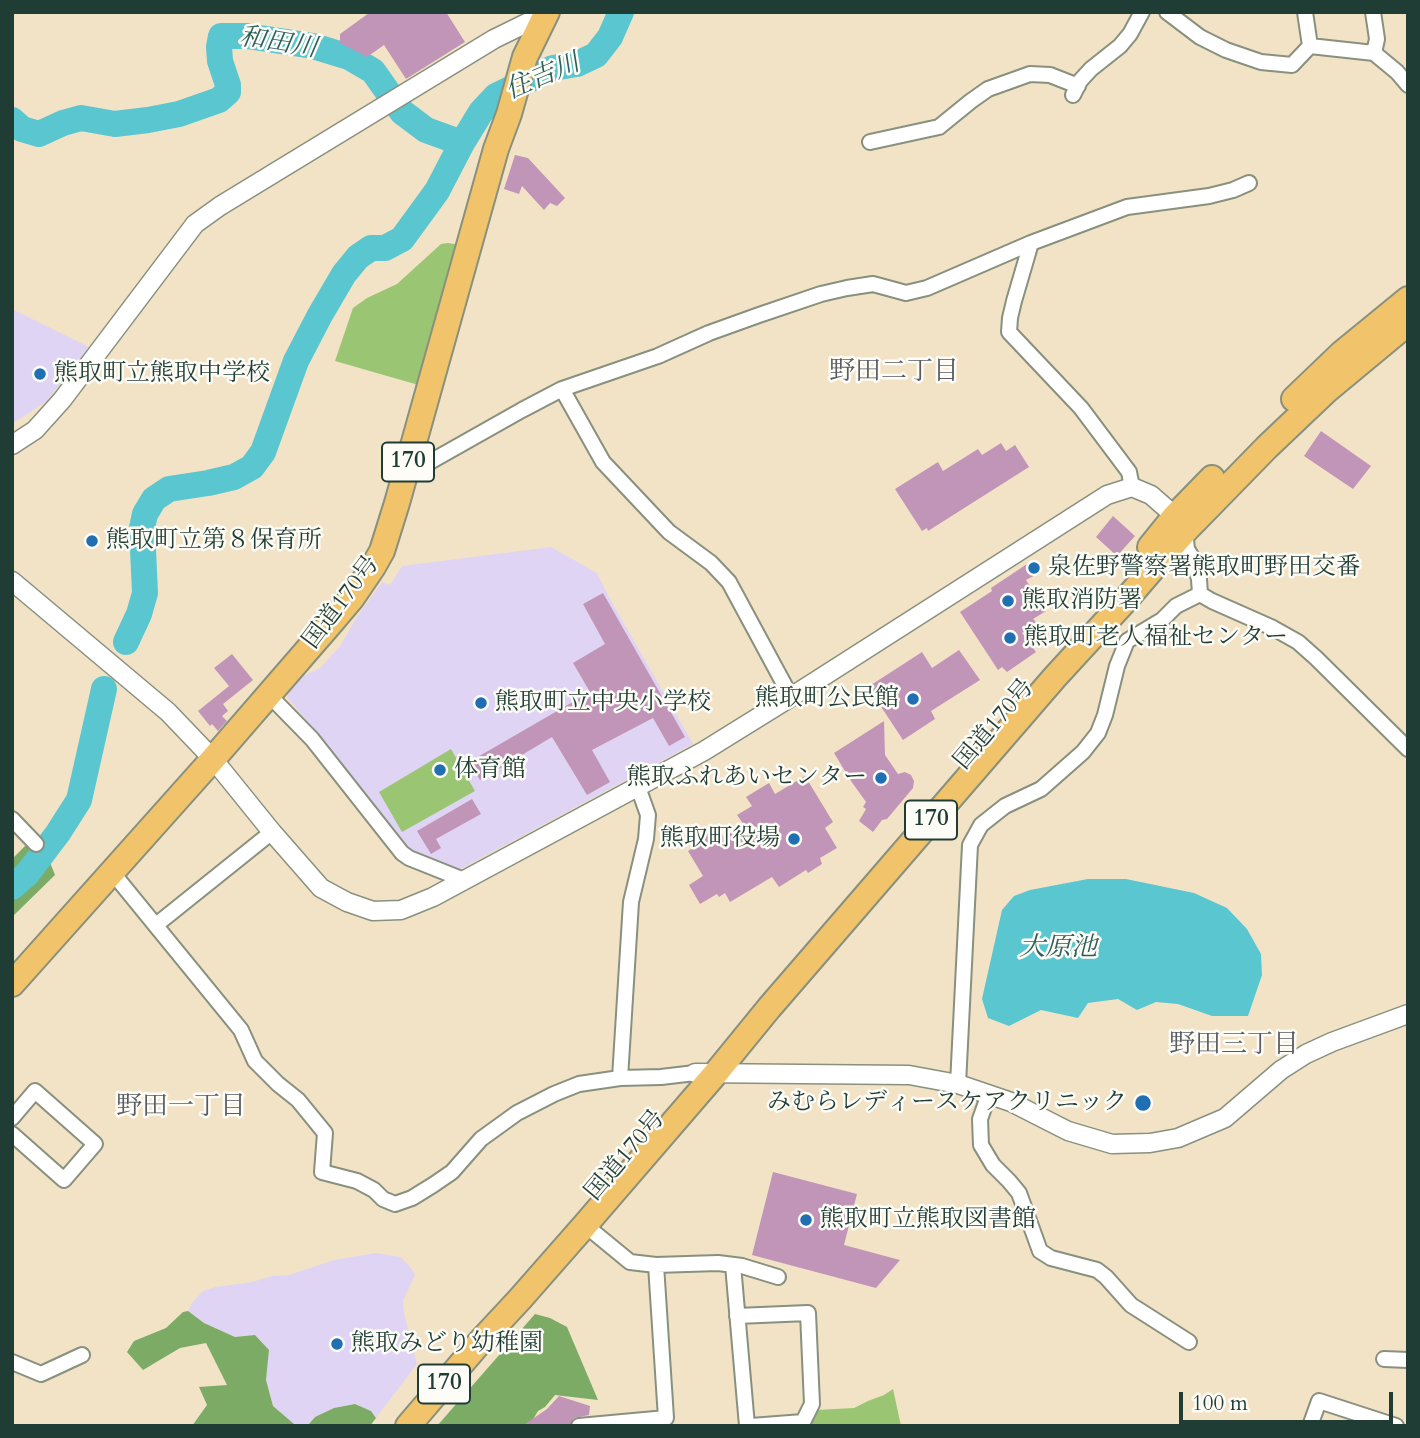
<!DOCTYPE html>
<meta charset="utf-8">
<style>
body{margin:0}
#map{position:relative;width:1420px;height:1438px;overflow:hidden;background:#f2e3c7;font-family:Cardo,serif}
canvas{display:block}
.frame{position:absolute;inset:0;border:14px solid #1f3d34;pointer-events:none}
.scale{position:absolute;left:1179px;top:1392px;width:214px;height:32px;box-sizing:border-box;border:4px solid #1f3d34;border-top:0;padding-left:9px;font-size:21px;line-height:24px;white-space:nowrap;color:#1f3d34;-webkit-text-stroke:5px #fdfcf7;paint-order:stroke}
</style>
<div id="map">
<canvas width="1420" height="1438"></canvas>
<div class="frame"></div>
<div class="scale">100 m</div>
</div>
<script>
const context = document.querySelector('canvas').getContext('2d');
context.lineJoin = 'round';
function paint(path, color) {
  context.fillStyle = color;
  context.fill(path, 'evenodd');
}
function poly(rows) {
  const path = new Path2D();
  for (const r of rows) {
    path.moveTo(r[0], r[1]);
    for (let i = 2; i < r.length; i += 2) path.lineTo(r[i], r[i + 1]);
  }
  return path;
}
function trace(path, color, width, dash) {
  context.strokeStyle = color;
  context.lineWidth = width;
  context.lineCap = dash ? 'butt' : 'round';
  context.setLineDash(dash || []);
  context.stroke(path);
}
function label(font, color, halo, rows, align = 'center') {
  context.font = font + ' Cardo,"Noto Serif JP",serif';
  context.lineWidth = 5;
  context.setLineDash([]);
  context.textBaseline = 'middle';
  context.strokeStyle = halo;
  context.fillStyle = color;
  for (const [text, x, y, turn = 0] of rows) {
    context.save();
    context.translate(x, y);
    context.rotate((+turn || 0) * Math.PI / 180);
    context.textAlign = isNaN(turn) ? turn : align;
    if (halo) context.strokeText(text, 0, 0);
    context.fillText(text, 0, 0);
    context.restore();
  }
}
const built = poly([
 [12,309,89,347,47,401,12,424],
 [551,547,597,573,610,599,693,744,457,871,408,855,354,786,357,782,287,697,297,679,320,668,341,645,355,620,382,582,390,585,402,566],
 [376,1253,401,1257,412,1269,415,1275,403,1301,404,1313,417,1364,376,1418,371,1411,355,1404,334,1408,315,1417,309,1424,294,1424,273,1406,266,1380,269,1350,255,1335,235,1337,204,1323,188,1311,192,1303,203,1291,216,1287,252,1282,272,1276,289,1275,334,1260]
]);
const green = poly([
 [448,243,460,245,422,386,335,361,353,308,367,298,397,284,441,244],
 [451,749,475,791,402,832,379,792],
 [893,1389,901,1426,807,1426,816,1410,854,1408,868,1401,884,1395]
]);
const forest = poly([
 [36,844,49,860,55,875,12,917,12,859,26,845],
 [188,1311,204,1323,235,1337,255,1335,269,1350,266,1380,273,1406,294,1424,309,1424,315,1417,334,1408,355,1404,371,1411,376,1418,370,1426,192,1426,207,1405,199,1387,227,1385,206,1343,180,1348,143,1370,127,1352,134,1341,166,1328,183,1312],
 [535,1314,550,1318,567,1327,598,1400,555,1395,545,1407,538,1411,529,1426,437,1426]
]);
const water = poly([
 [1088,879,1126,879,1194,893,1227,908,1247,929,1261,954,1262,975,1248,1016,1212,1016,1178,1004,1156,1002,1137,1010,1118,999,1088,1003,1078,1018,1041,1010,1009,1026,988,1018,982,999,1002,910,1014,896,1030,890]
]);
const river = poly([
 [12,120,22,129,39,134,63,123,81,118,115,124,148,120,179,114,219,100,228,92,228,85,220,61,219,47,221,36,247,36,313,46,349,57,373,71,402,112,426,130,462,143],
 [126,642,139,614,145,593,142,528,145,514,154,499,169,489,208,483,234,477,252,467,263,452,296,361,320,315,344,274,358,257,371,248,385,248,402,239,437,191,462,143,481,112,496,96,553,68,577,64,596,55,610,37,621,12],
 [12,887,27,874,58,833,79,800,104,689]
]);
const building = poly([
 [375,12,446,12,465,42,406,79,384,45,367,57,340,43,340,34,369,13,372,14],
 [515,155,528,158,565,198,557,206,550,203,544,210,522,186,519,194,504,189],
 [1321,431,1371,466,1353,489,1304,456],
 [1001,443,1006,451,1015,445,1029,467,928,531,927,528,922,531,895,489,938,462,943,471,978,449,982,455],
 [1113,516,1135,536,1117,556,1096,537],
 [1033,560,1041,572,1026,580,1046,611,1033,619,1036,622,1022,633,1036,652,1007,672,1002,667,998,670,960,612,992,591,991,588],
 [603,593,685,737,669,746,653,718,592,750,610,782,587,795,552,737,480,780,469,762,590,692,573,663,605,644,583,604],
 [959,650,980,680,931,711,935,719,903,740,868,687,922,652,932,668],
 [232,654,253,680,223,704,228,711,222,716,227,721,218,731,212,724,210,726,198,711,229,686,214,668],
 [884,721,885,755,898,774,905,772,911,775,914,781,913,788,887,819,882,820,873,832,859,821,866,809,863,807,866,802,851,781,834,753],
 [805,776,833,822,825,828,837,848,820,858,822,864,808,873,806,870,779,887,772,877,730,902,725,893,719,897,717,894,700,904,689,885,703,876,688,851,705,841,702,837,718,827,724,837,744,825,737,815,752,806,746,797,769,783,775,794],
 [472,799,481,814,436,839,441,848,431,854,417,831],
 [773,1172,857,1194,844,1245,900,1260,876,1288,752,1255],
 [559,1396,590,1406,589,1415,574,1418,570,1426,522,1426,547,1409]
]);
const minor = poly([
 [1167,12,1200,37,1226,50,1261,62,1292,65,1310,46,1374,53,1377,39,1373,12],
 [1305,12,1310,46],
 [1374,53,1397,72,1408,85],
 [1073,95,1080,81,1091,69,1120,46,1130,34,1142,12],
 [870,142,939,127,971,101,988,89,1030,74,1050,75,1078,86],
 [1031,243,1014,301,1010,318,1009,332,1081,408,1129,472,1132,487],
 [562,389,603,462,669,532,711,563,729,582,791,697],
 [405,476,522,410,562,389,658,356,709,333,759,315,821,294,847,288,873,284,906,293,927,288,1031,243,1127,207,1209,196,1233,190,1249,183],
 [1185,531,1187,549,1193,559,1199,579,1200,594],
 [1200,594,1212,601,1273,628,1298,642,1316,658,1408,749],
 [268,694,312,739,402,853,409,858,464,880],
 [12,819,36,844],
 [112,872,241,1030,255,1061,278,1084,298,1100,325,1133,322,1172,357,1181,374,1190,383,1199,395,1204,412,1198,433,1185,452,1172,481,1139,517,1113,554,1094,579,1084,620,1078,661,1077,695,1073],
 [156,925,272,832],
 [620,1078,631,902,646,839,648,815,638,787],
 [958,1084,970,845,981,825,1005,806,1041,789,1083,752,1098,733,1105,715,1117,666,1127,641,1162,620,1176,606,1200,594],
 [989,1094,980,1119,981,1145,993,1165,1009,1181,1019,1193,1040,1251,1051,1258,1097,1270,1106,1277,1131,1305,1189,1342],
 [12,1118,35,1091,95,1144,64,1180,12,1134],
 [656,1265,718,1263,742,1266,778,1277],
 [733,1265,747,1426],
 [737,1316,808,1313,812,1404,803,1422,751,1426],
 [1384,1359,1408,1360],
 [12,1362,41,1374,82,1355],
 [579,1426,666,1418,656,1265,630,1262,585,1225],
 [1310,1426,1319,1401,1396,1426]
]);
const tertiary = poly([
 [12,445,35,430,62,400,195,224,220,206,494,39,547,13],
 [12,581,168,712,213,759,272,832,321,888,347,902,373,911,401,910,433,897,704,751,791,697,1107,495,1132,487,1151,495,1175,516],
 [695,1073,909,1075,958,1084,1011,1102,1068,1131,1112,1144,1150,1143,1178,1138,1225,1118,1281,1070,1306,1054,1332,1042,1408,1014]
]);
const trunk = poly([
 [1294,399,1342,353,1408,299],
 [1150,547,1175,516,1212,478],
 [12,984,213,759,330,624,352,598,373,567,382,551,397,503,496,149,509,114,525,57,547,12],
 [408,1426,480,1342,520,1299,585,1225,716,1073,769,1008,1055,677,1123,603,1185,531,1267,447,1326,391,1408,323]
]);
const markers = [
 [40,374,7,"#1f6fb2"],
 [92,541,7,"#1f6fb2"],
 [1034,568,7,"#1f6fb2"],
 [1008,601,7,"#1f6fb2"],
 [1010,638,7,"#1f6fb2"],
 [913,699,7,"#1f6fb2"],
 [481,703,7,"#1f6fb2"],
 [440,770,7,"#1f6fb2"],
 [881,778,7,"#1f6fb2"],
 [794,839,7,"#1f6fb2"],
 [1143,1103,9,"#1f6fb2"],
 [806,1220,7,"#1f6fb2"],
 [337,1344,7,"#1f6fb2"]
];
const shields = [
 [408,462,52],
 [931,820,52],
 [444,1384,52]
];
const shieldNames = [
 ["170",408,462],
 ["170",931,820],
 ["170",444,1384]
];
const poiNames = [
 ["熊取町立熊取中学校",54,374],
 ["熊取町立第８保育所",106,541],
 ["泉佐野警察署熊取町野田交番",1048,568],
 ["熊取消防署",1022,601],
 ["熊取町老人福祉センター",1024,638],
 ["熊取町公民館",899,699,"right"],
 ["熊取町立中央小学校",495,703],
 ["体育館",454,770],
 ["熊取ふれあいセンター",867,778,"right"],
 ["熊取町役場",780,839,"right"],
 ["みむらレディースケアクリニック",1127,1103,"right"],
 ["熊取町立熊取図書館",820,1220],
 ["熊取みどり幼稚園",351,1344]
];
const streetNames = [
 ["国道170号",342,603,-53],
 ["国道170号",995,725,-50],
 ["国道170号",626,1156,-50]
];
const waterNames = [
 ["和田川",278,44,9],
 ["住吉川",543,78,-23],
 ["大原池",1058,949]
];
const neighbourhoodNames = [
 ["野田二丁目",894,373],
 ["野田三丁目",1234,1046],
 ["野田一丁目",181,1108]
];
paint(built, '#e0d4f4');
paint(green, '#9ac673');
paint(forest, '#7bab65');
paint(water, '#59c6d0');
trace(river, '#59c6d0', 26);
paint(building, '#c195b7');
trace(minor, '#88907e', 18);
trace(tertiary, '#88907e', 21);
trace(trunk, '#88907e', 28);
trace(minor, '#fff', 14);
trace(tertiary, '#fff', 18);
trace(trunk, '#f1c36a', 24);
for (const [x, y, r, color] of markers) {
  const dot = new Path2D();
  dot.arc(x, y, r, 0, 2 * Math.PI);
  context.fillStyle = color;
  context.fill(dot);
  trace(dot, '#fdfcf7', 2.5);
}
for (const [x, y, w] of shields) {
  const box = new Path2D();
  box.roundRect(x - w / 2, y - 19.5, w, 39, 5);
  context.fillStyle = '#fdfcf7';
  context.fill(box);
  trace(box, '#1f3d34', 2);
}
label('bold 23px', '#1f3d34', null, shieldNames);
label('24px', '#1f3d34', '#fdfcf7', poiNames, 'left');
label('24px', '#1f3d34', '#fdfcf7', streetNames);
label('italic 26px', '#2e5f5b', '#fdfcf7', waterNames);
label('26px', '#585c62', '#fdfcf7', neighbourhoodNames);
</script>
